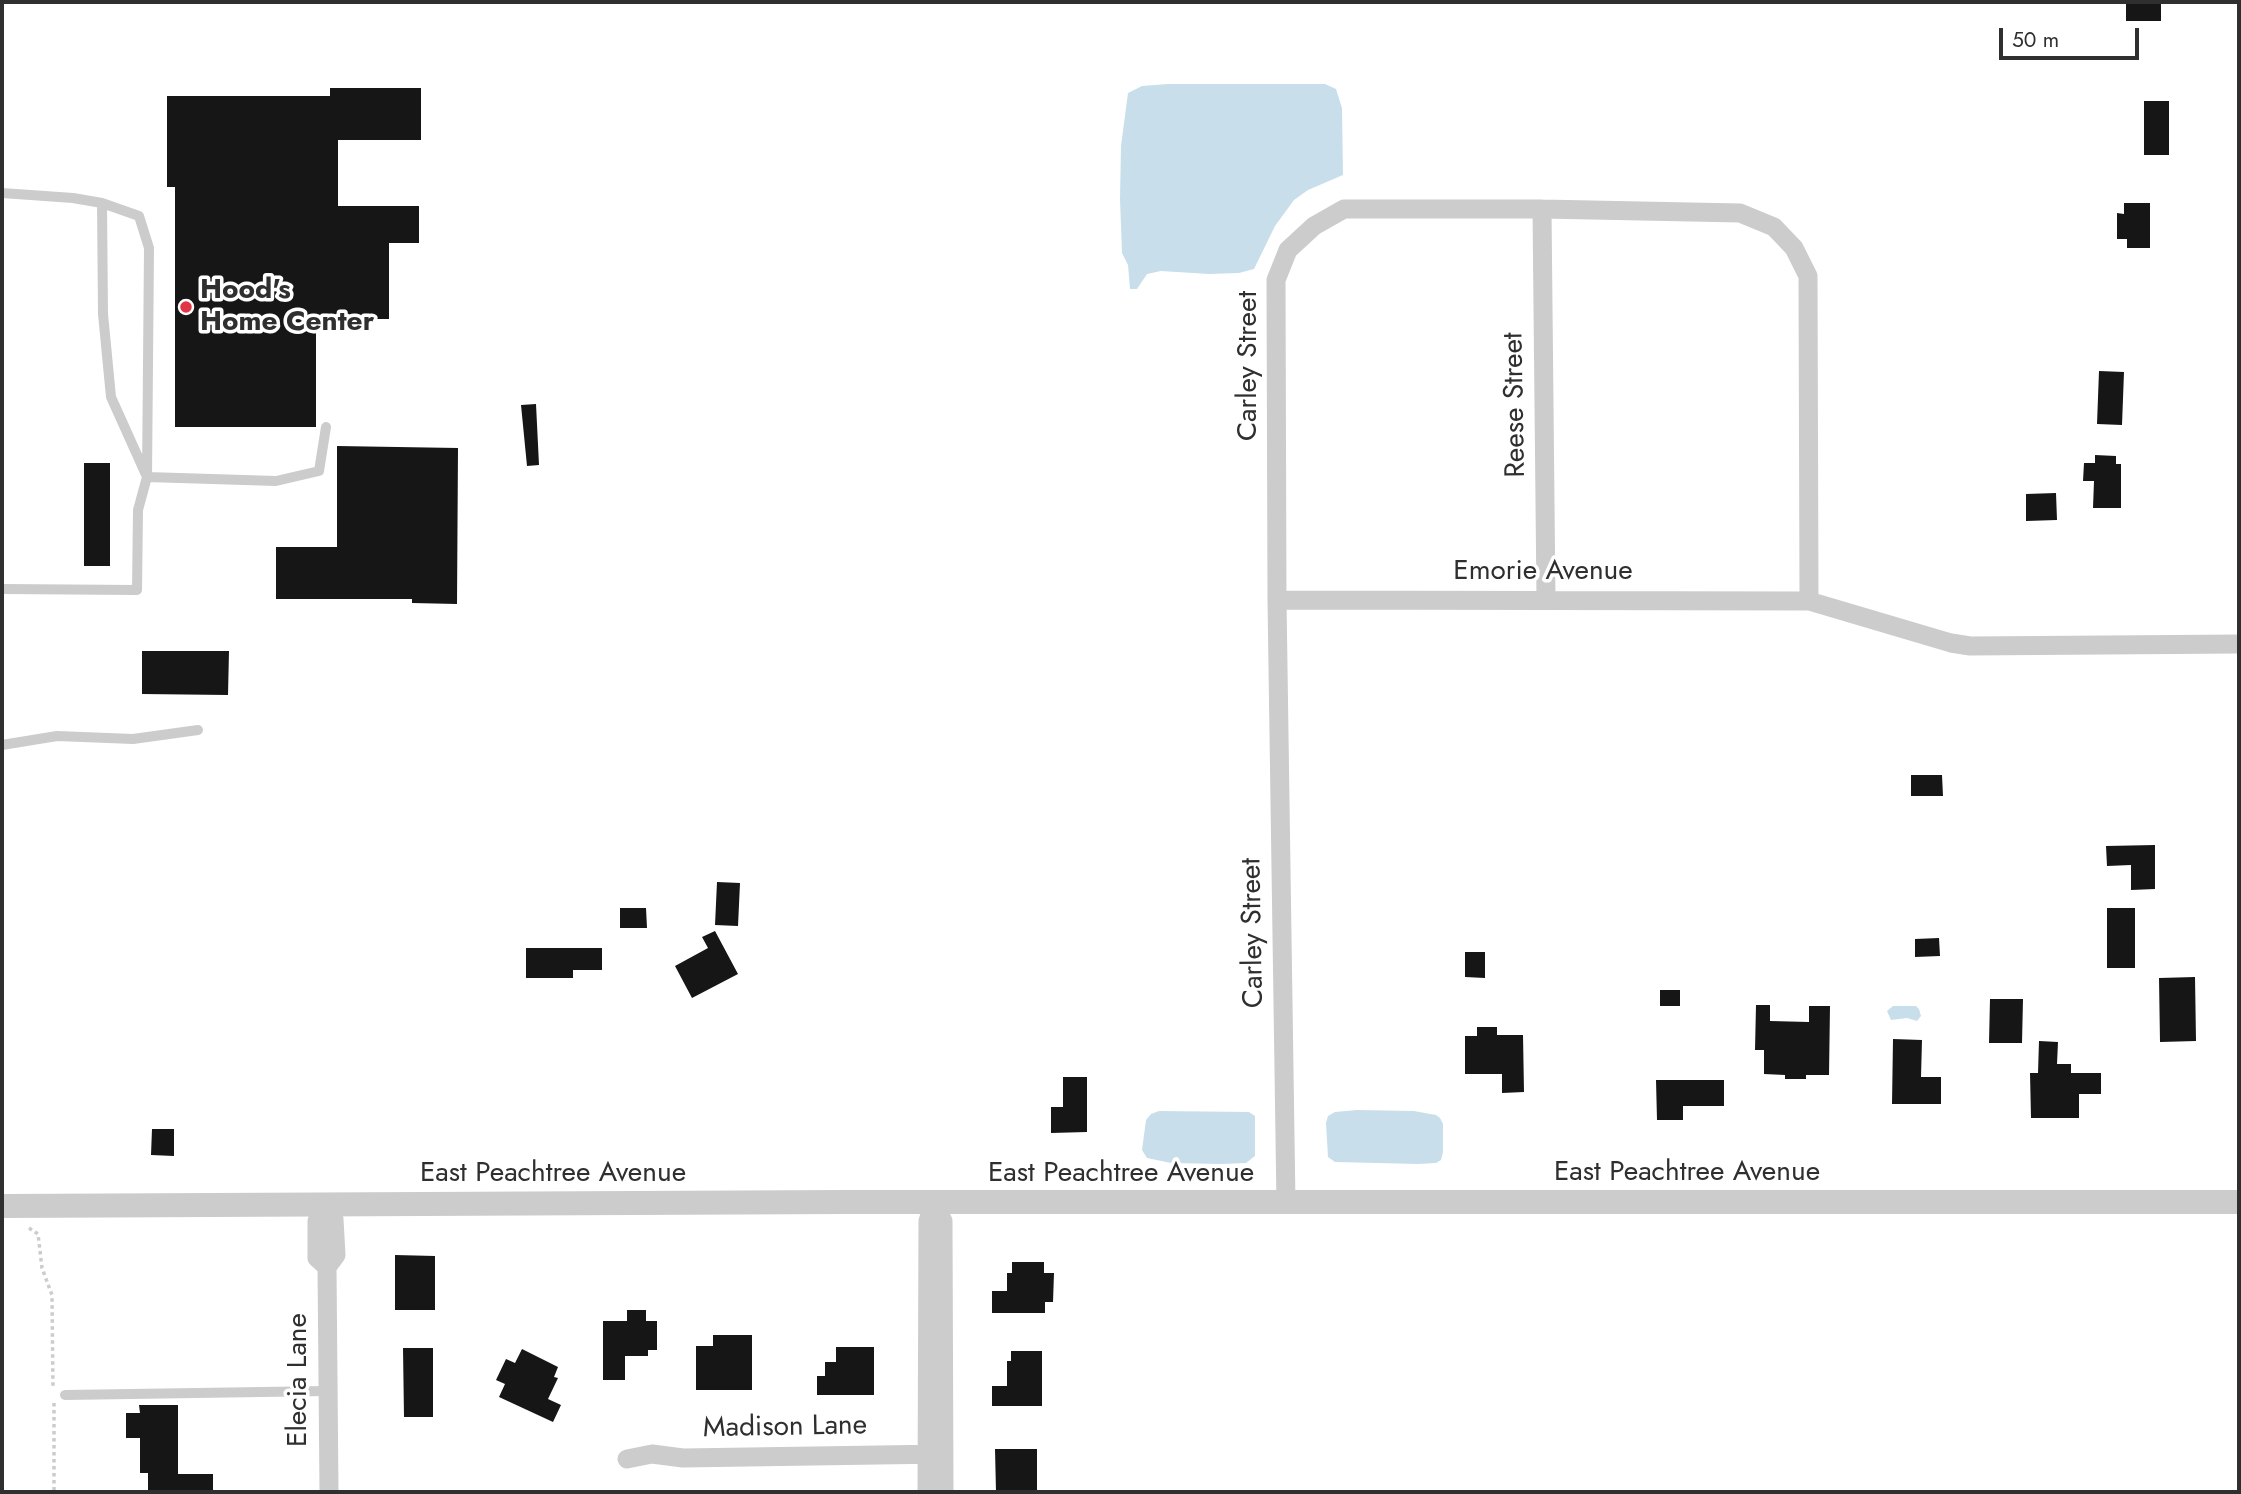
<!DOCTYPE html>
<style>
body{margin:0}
#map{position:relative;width:2241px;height:1494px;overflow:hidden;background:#fff;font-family:Jost,sans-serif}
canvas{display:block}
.frame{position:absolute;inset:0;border:4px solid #2f2f2f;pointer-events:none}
.scale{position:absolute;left:1999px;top:28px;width:140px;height:32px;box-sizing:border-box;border:4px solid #2f2f2f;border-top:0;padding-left:9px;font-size:21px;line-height:24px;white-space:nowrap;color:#2f2f2f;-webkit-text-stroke:5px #fff;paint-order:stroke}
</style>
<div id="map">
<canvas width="2241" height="1494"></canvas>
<div class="frame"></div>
<div class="scale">50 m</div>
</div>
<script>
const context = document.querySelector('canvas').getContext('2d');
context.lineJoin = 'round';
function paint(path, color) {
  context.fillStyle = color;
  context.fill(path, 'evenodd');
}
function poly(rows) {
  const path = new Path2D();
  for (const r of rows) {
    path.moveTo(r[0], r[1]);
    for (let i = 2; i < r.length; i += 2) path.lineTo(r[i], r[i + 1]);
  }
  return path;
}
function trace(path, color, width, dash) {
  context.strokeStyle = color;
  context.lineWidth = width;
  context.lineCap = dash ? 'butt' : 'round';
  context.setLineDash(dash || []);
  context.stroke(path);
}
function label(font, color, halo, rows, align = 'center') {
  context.font = font + ' Jost,sans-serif';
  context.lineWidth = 7;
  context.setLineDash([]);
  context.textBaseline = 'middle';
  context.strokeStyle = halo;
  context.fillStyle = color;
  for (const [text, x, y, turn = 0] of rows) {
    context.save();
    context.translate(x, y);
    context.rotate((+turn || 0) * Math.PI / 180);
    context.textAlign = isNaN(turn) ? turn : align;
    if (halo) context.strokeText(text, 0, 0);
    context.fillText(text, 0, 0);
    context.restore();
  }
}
const water = poly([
 [1168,84,1325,84,1336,89,1342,108,1343,175,1308,190,1294,200,1275,226,1254,269,1239,273,1209,274,1161,271,1147,274,1137,289,1130,289,1128,265,1122,253,1120,199,1121,146,1128,93,1142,86],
 [1893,1006,1916,1006,1919,1009,1921,1016,1917,1021,1907,1018,1891,1020,1887,1011],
 [1357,1110,1414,1111,1436,1115,1440,1118,1443,1124,1443,1152,1441,1160,1436,1163,1418,1164,1335,1162,1328,1157,1326,1123,1328,1116,1335,1112],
 [1159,1111,1249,1112,1255,1116,1255,1156,1246,1163,1221,1164,1171,1163,1147,1158,1142,1150,1146,1120,1151,1114]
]);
const building = poly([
 [2126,2,2161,2,2161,21,2126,21],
 [330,88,421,88,421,140,338,140,338,206,419,206,419,243,389,243,389,319,316,319,316,427,175,427,175,187,167,187,167,96,330,96],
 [2144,101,2169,101,2169,155,2144,155],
 [2124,203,2150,203,2150,248,2127,248,2127,239,2117,239,2117,213,2124,214],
 [2099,371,2124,372,2122,425,2097,424],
 [536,404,539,465,527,466,521,405],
 [337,446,458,448,457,604,412,603,412,599,276,599,276,547,337,547],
 [2095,455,2116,456,2116,464,2121,464,2121,508,2093,508,2094,481,2083,481,2084,463,2095,463],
 [84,463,110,463,110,566,84,566],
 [2056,493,2057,520,2026,521,2026,494],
 [142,651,229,651,228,695,142,694],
 [1911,775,1942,775,1943,796,1911,796],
 [2155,845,2155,889,2131,890,2131,865,2107,866,2106,846],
 [717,882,740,883,738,926,715,925],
 [620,908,646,908,647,928,620,928],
 [2107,908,2135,908,2135,968,2107,968],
 [715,931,738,974,692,998,675,966,708,948,702,937],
 [1939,938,1940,956,1915,957,1915,939],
 [526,948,602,948,602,970,573,970,573,978,526,978],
 [1465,952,1485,952,1485,978,1465,977],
 [2195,977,2196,1041,2160,1042,2159,978],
 [1660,990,1680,990,1680,1006,1660,1006],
 [1990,999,2023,999,2022,1043,1989,1043],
 [1756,1005,1770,1005,1770,1021,1809,1022,1809,1006,1830,1006,1829,1075,1806,1075,1806,1079,1785,1079,1785,1075,1764,1074,1764,1050,1755,1050],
 [1477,1027,1497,1027,1497,1035,1523,1035,1524,1092,1502,1093,1502,1074,1465,1074,1465,1036,1477,1036],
 [1893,1039,1922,1040,1921,1077,1941,1077,1941,1104,1892,1104],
 [2039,1041,2058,1042,2057,1064,2071,1064,2071,1073,2101,1073,2101,1094,2079,1094,2079,1118,2031,1118,2030,1073,2038,1073],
 [1063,1077,1087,1077,1087,1132,1051,1133,1051,1107,1063,1107],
 [1656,1080,1724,1080,1724,1106,1683,1106,1683,1120,1657,1120],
 [152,1129,174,1129,174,1156,151,1155],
 [395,1255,435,1256,435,1310,395,1310],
 [1012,1262,1044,1262,1044,1273,1054,1273,1053,1302,1045,1302,1045,1313,992,1313,992,1291,1007,1291,1007,1273,1012,1273],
 [627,1310,646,1310,646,1321,657,1321,657,1350,648,1350,648,1356,625,1356,625,1380,603,1380,603,1321,627,1321],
 [713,1335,752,1335,752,1390,696,1390,696,1346,713,1346],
 [836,1347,874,1347,874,1395,817,1395,817,1376,825,1376,825,1362,836,1362],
 [403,1348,433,1348,433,1417,404,1417],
 [522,1349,558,1367,554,1377,558,1378,548,1399,561,1405,553,1422,499,1397,505,1384,496,1380,506,1359,515,1363],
 [1011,1351,1042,1351,1042,1406,992,1406,992,1386,1007,1386,1007,1361,1011,1361],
 [139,1405,178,1405,178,1474,213,1474,213,1492,148,1492,148,1473,140,1473,140,1438,126,1438,126,1413,140,1413],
 [995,1449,1037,1449,1037,1492,996,1492]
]);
const path = poly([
 [29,1228,38,1234,42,1268,52,1295,53,1389],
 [54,1403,54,1492]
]);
const service = poly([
 [2,193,73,198,102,203,139,216,149,248,147,477,138,510,137,590,2,589],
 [102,203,103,314,111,397,147,477,276,481,319,471,326,427],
 [2,745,57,736,133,739,198,730],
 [65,1395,327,1391]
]);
const minor = poly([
 [1542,209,1546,600],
 [1277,600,1809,601,1951,643,1970,646,2239,644],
 [934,1203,943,1221,944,1492],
 [1286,1204,1277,600,1276,280,1288,250,1314,226,1344,209,1542,209,1740,213,1774,227,1794,248,1808,276,1809,601],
 [327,1267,317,1258,317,1221,326,1206,334,1219,336,1255,327,1267,329,1492],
 [627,1459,652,1454,683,1458,944,1454],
 [927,1492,928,1221,934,1203]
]);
const tertiary = poly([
 [2,1206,842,1202,2239,1202]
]);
const markers = [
 [186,307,7,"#e13645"]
];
const poiNames = [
 ["Hood's",200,291],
 ["Home Center",200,323]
];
const streetNames = [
 ["Carley Street",1249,366,-90],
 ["Reese Street",1516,405,-91],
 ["Emorie Avenue",1543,572],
 ["Carley Street",1254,933,-91],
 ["East Peachtree Avenue",1687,1173],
 ["East Peachtree Avenue",553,1174],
 ["East Peachtree Avenue",1121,1174],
 ["Elecia Lane",299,1380,-90],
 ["Madison Lane",785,1428,-1]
];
paint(water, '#c9deeb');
paint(building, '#161616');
trace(path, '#ccc', 3.5, [3.5, 3.5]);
trace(service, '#ccc', 10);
trace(minor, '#ccc', 19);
trace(tertiary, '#ccc', 24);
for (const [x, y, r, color] of markers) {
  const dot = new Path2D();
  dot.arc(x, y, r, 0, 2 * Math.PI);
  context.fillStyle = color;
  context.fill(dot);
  trace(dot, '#fff', 2.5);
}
label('bold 28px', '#2f2f2f', '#fff', poiNames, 'left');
label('28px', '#2f2f2f', '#fff', streetNames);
</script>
